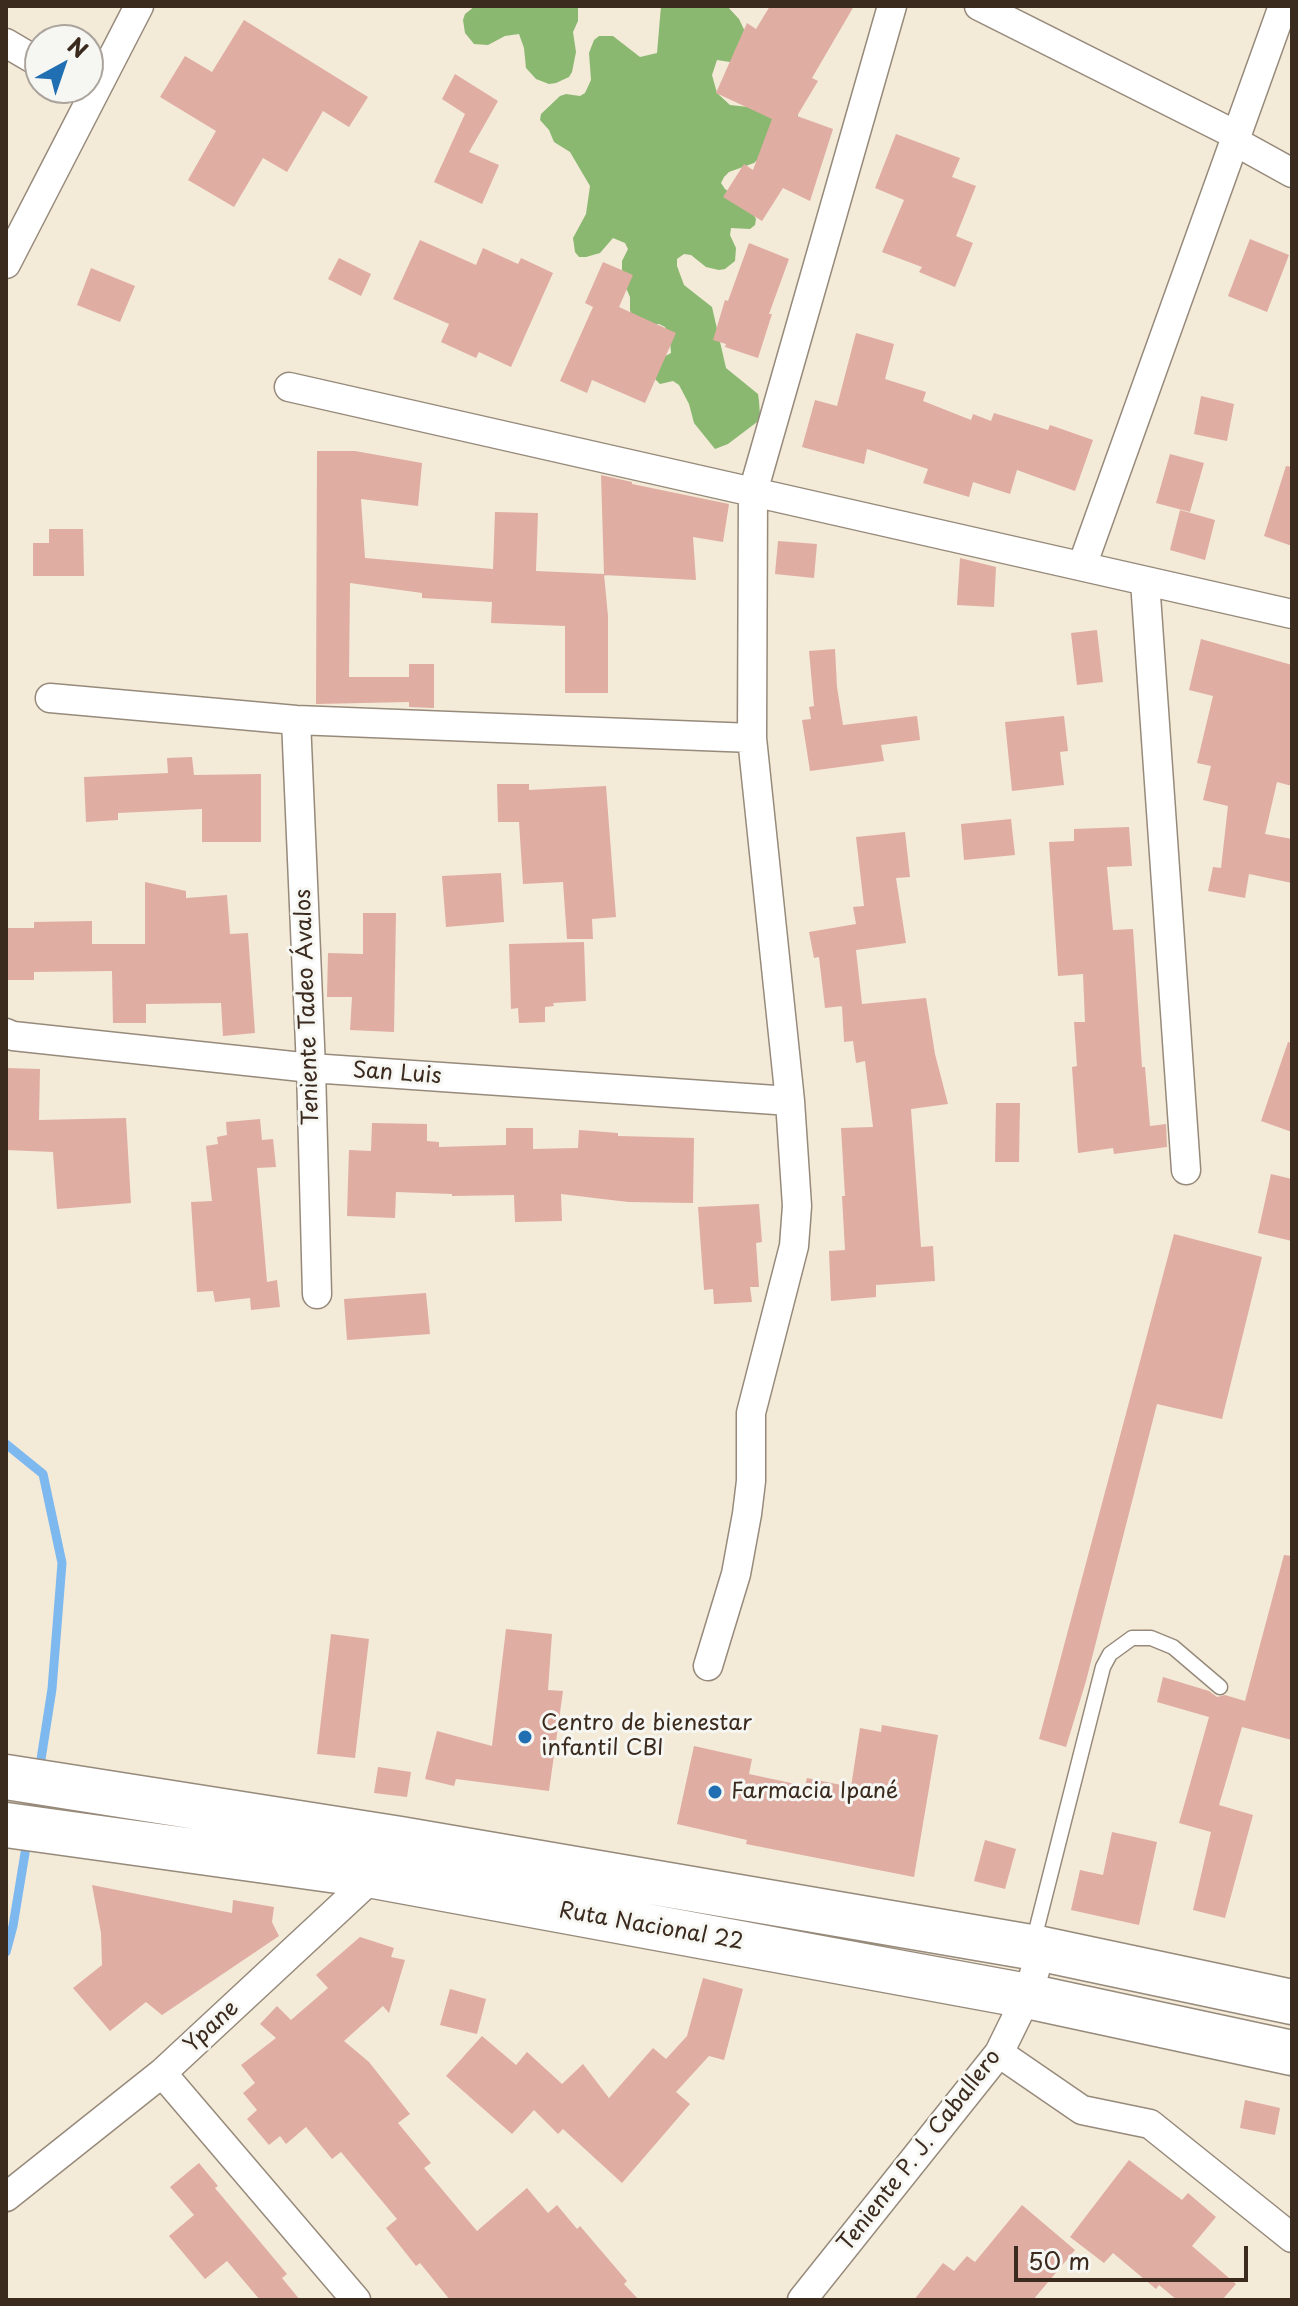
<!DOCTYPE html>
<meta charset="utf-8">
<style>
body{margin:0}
#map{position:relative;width:1298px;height:2306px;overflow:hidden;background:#f3ead8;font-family:"Playpen Sans",sans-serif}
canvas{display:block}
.frame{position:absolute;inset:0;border:8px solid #3b2a1e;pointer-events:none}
.north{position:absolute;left:24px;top:24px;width:80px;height:80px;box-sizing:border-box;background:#f6f6f2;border:2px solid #aba49d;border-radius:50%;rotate:40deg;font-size:22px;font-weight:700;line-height:32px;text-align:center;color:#3b2a1e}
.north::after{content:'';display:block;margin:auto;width:28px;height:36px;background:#1f6fb2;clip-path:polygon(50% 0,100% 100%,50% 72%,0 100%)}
.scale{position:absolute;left:1014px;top:2246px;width:234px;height:36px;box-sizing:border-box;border:4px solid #3b2a1e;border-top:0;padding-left:10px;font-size:24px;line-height:28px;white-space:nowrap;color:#3b2a1e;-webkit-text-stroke:6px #f6f6f2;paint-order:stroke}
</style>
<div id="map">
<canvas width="1298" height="2306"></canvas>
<div class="frame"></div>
<div class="north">N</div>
<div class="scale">50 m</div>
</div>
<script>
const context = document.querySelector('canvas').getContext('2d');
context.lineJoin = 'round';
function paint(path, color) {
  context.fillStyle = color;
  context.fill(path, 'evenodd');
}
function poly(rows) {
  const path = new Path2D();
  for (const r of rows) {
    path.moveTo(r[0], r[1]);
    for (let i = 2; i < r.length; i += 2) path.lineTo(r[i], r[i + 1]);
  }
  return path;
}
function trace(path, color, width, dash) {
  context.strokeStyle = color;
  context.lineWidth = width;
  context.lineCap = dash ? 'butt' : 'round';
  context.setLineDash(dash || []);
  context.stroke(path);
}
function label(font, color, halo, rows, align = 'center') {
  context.font = font + ' "Playpen Sans",sans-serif';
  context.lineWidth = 6;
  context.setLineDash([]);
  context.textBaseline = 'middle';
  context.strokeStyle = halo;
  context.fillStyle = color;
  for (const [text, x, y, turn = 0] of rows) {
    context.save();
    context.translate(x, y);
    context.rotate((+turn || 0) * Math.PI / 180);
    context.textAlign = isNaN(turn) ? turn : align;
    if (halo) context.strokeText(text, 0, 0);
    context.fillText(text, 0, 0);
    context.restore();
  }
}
const forest = poly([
 [475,6,578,6,578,21,573,32,576,52,572,72,569,77,556,83,549,84,536,79,526,68,524,48,519,34,505,36,488,45,474,44,465,33,463,20,465,14],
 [661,6,727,6,739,19,749,40,730,62,717,60,712,75,717,93,730,105,757,108,790,106,798,115,797,122,754,163,729,172,724,177,721,183,725,189,749,207,756,219,755,225,750,229,731,228,730,235,736,248,735,261,725,269,719,270,706,267,691,255,684,254,677,259,677,266,684,285,712,307,726,368,758,394,759,401,760,415,757,422,728,444,715,449,694,423,689,404,679,385,673,381,660,384,651,375,660,359,671,353,670,340,665,327,659,324,645,326,633,322,630,310,630,297,622,279,622,261,628,249,625,243,613,238,600,253,586,257,579,257,575,252,573,238,586,214,590,186,570,152,554,142,549,130,540,120,541,114,560,96,566,94,580,96,585,93,591,80,589,53,594,40,599,36,613,36,640,57,657,53]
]);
const stream = poly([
 [6,1444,43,1474,62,1563,52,1689,39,1772],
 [6,1952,13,1926,27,1841]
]);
const building = poly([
 [770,6,854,6,812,78,818,81,797,116,833,129,810,201,783,188,762,221,723,197,744,164,753,170,772,119,716,93,747,23,756,29],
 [244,20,368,97,349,127,323,111,287,172,263,158,234,207,188,180,216,131,160,97,185,56,212,72],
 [455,74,498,101,469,152,499,165,482,204,434,182,465,114,442,99],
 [896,134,960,158,952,177,976,186,956,236,973,243,955,287,919,272,922,267,882,252,904,200,875,188],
 [1250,239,1289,255,1267,312,1228,296],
 [420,240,476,265,483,248,518,264,521,258,553,273,511,367,479,352,476,358,441,342,449,324,393,299],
 [749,243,789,259,769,314,772,314,758,358,725,347,726,344,713,340,725,300,728,301],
 [339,258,371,274,361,296,328,279],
 [603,262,633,275,619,307,676,333,645,403,592,380,587,393,560,381,593,307,585,303],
 [91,268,135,286,120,322,77,305],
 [856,333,894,344,885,379,926,392,923,401,971,420,973,414,991,421,994,413,1048,430,1050,425,1093,440,1075,491,1017,470,1010,494,973,482,969,497,923,483,928,469,867,449,864,464,802,447,815,400,837,406],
 [1201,396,1234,404,1227,441,1194,434],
 [317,451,355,451,422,463,418,506,361,499,365,558,493,569,495,512,538,513,536,571,604,574,608,616,608,693,565,693,565,626,491,623,492,602,422,598,422,593,350,583,349,677,409,677,409,664,434,664,434,708,409,707,409,702,316,704],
 [1170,454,1204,463,1190,512,1156,503],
 [1286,466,1292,467,1292,546,1264,536],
 [601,475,632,482,632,484,729,504,723,542,693,537,696,580,604,575],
 [1180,510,1215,520,1205,560,1170,550],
 [49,529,83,529,84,576,33,576,33,543,49,543],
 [778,541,817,544,814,578,775,574],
 [960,558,996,567,994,607,957,605],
 [1097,630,1103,682,1077,685,1071,633],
 [1201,639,1292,665,1292,786,1277,782,1265,834,1292,839,1292,883,1249,874,1245,898,1208,891,1213,867,1221,868,1228,806,1203,800,1211,766,1197,763,1213,696,1189,690],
 [835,649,837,687,843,725,917,716,920,740,881,745,884,761,810,771,802,720,811,719,809,707,814,706,809,651],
 [1064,716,1068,751,1060,752,1064,785,1012,791,1005,722],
 [192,757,194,775,261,774,261,842,202,842,202,809,118,813,118,820,86,822,84,777,168,773,167,758],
 [497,784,529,784,529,790,606,786,616,917,592,919,593,939,567,939,563,882,523,884,519,822,498,822],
 [1011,819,1015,855,964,860,961,824],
 [1129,827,1132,866,1107,867,1113,930,1133,929,1142,1067,1145,1067,1150,1126,1166,1124,1167,1147,1114,1154,1113,1148,1078,1153,1072,1067,1077,1066,1074,1022,1085,1022,1083,974,1058,976,1049,842,1074,841,1074,829],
 [905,832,910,877,896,878,906,943,856,950,862,1004,926,998,935,1054,948,1104,911,1109,921,1247,933,1246,935,1281,876,1285,876,1297,831,1301,829,1251,845,1250,842,1196,845,1196,841,1128,873,1127,865,1061,856,1063,853,1041,844,1042,842,1006,851,1005,825,1008,819,957,814,958,809,932,856,924,853,907,864,906,856,837],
 [501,873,504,922,446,927,442,876],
 [145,882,186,891,186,898,227,895,230,934,248,933,255,1033,223,1036,221,1003,146,1004,146,1023,113,1023,112,971,34,972,34,980,6,980,6,928,34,928,34,922,92,921,92,944,145,944],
 [363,913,396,913,394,1032,350,1030,352,997,327,997,328,953,363,954],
 [584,942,586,1001,553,1003,554,1006,545,1007,545,1022,519,1023,518,1008,511,1009,509,944],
 [1288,1042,1292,1043,1292,1132,1261,1121],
 [6,1068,40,1069,39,1120,126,1118,131,1203,57,1209,53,1152,6,1150],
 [996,1103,1020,1103,1019,1162,995,1162],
 [260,1119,262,1140,273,1139,276,1167,257,1168,267,1282,277,1280,280,1307,251,1310,250,1298,215,1302,213,1291,197,1292,191,1202,212,1201,206,1146,218,1144,217,1137,227,1135,226,1122],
 [372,1123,427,1124,427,1141,439,1142,439,1147,506,1145,506,1128,533,1128,533,1149,578,1148,579,1130,618,1133,618,1136,694,1138,693,1203,628,1202,561,1194,562,1221,515,1222,514,1195,452,1196,452,1194,396,1192,395,1218,347,1216,349,1150,371,1151],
 [1271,1174,1292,1179,1292,1241,1258,1233],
 [759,1204,762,1242,756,1243,759,1287,750,1287,752,1302,714,1304,713,1289,704,1290,698,1207],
 [1174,1234,1262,1257,1222,1419,1157,1404,1086,1681,1066,1747,1039,1739],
 [426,1293,430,1334,347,1340,344,1299],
 [1284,1555,1292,1556,1292,1740,1242,1727,1219,1805,1253,1815,1225,1918,1193,1910,1211,1832,1179,1823,1209,1717,1157,1702,1163,1677,1209,1691,1217,1697,1225,1695,1245,1701],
 [506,1629,552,1634,548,1690,563,1691,549,1791,456,1779,454,1786,425,1779,437,1731,492,1746],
 [331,1634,369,1639,355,1758,317,1754],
 [882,1725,938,1735,914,1877,746,1844,747,1840,677,1824,694,1746,752,1759,749,1774,805,1786,807,1778,851,1787,860,1728,881,1732],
 [378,1767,411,1772,407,1797,374,1793],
 [1112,1832,1157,1842,1139,1925,1071,1910,1080,1870,1103,1875],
 [985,1840,1016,1849,1005,1889,974,1881],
 [92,1885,232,1913,233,1900,274,1907,272,1922,279,1936,162,2015,146,2002,110,2031,73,1988,102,1965,101,1933],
 [360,1937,394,1948,391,1957,405,1960,389,2013,383,2006,344,2041,369,2062,410,2114,398,2123,431,2163,424,2168,477,2231,527,2188,548,2213,557,2205,577,2229,580,2226,627,2281,624,2284,639,2300,450,2300,420,2263,416,2266,386,2228,397,2219,341,2152,332,2159,306,2127,286,2144,280,2136,269,2145,247,2119,257,2110,243,2093,255,2083,241,2065,276,2038,260,2024,277,2006,291,2020,328,1988,316,1975],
 [703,1978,743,1989,724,2060,709,2056,676,2092,690,2104,622,2183,563,2129,558,2134,534,2110,512,2134,446,2076,482,2036,516,2065,527,2052,562,2084,583,2064,609,2098,653,2048,666,2059,687,2036],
 [450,1989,486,1999,477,2034,440,2025],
 [1245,2100,1280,2108,1275,2135,1240,2128],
 [1129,2160,1182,2200,1188,2193,1216,2217,1192,2246,1236,2284,1222,2300,1177,2300,1159,2285,1156,2289,1113,2253,1104,2263,1070,2237],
 [199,2163,218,2186,215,2188,287,2274,282,2278,300,2300,260,2300,227,2261,205,2279,169,2236,194,2215,170,2187],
 [1022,2205,1075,2250,1033,2300,914,2300,943,2263,954,2271,967,2256,975,2262]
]);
const lane = poly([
 [1033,1943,1103,1667,1110,1654,1132,1638,1151,1638,1173,1647,1220,1687]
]);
const street = poly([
 [979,6,1236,135,1236,142,1292,173],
 [6,43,40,63],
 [6,264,139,6],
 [289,387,1292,614],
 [1082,566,1283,6],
 [1145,581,1186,1170],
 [50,698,296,720,752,738],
 [296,720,311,1068,317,1294],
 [6,1033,13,1036,311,1068,790,1101],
 [708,1666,736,1574,747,1514,751,1481,751,1413,794,1246,797,1206,790,1101,752,738,753,492,892,6],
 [999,2053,1082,2110,1150,2124,1292,2238],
 [162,2073,356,2300],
 [6,2197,162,2073,374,1876,380,1867],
 [802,2300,999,2053,1027,1996,1042,1949]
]);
const highway = poly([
 [6,1777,400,1839,1042,1949,1292,2002],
 [6,1825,374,1876,1027,1996,1292,2053]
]);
const markers = [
 [525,1737,8,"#1f6fb2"],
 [715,1792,8,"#1f6fb2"]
];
const streetNames = [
 ["Teniente Tadeo Ávalos",308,1007,-92],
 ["San Luis",397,1074,4],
 ["Ruta Nacional 22",651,1927,10],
 ["Ypane",212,2027,-43],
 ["Teniente P. J. Caballero",920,2151,-52]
];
const poiNames = [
 ["Centro de bienestar",541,1724],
 ["infantil CBI",541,1749],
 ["Farmacia Ipané",731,1792]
];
paint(forest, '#8ab871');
trace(stream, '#7db8ef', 9);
paint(building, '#e0ada3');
trace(lane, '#978a7b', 17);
trace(street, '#978a7b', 31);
trace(highway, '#978a7b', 47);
trace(lane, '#fff', 14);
trace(street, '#fff', 28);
trace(highway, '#fff', 44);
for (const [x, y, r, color] of markers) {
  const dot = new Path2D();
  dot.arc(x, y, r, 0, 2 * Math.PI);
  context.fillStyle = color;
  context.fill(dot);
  trace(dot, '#f6f6f2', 3);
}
label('22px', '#3b2a1e', '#f6f6f2', streetNames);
label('22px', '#3b2a1e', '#f6f6f2', poiNames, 'left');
</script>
